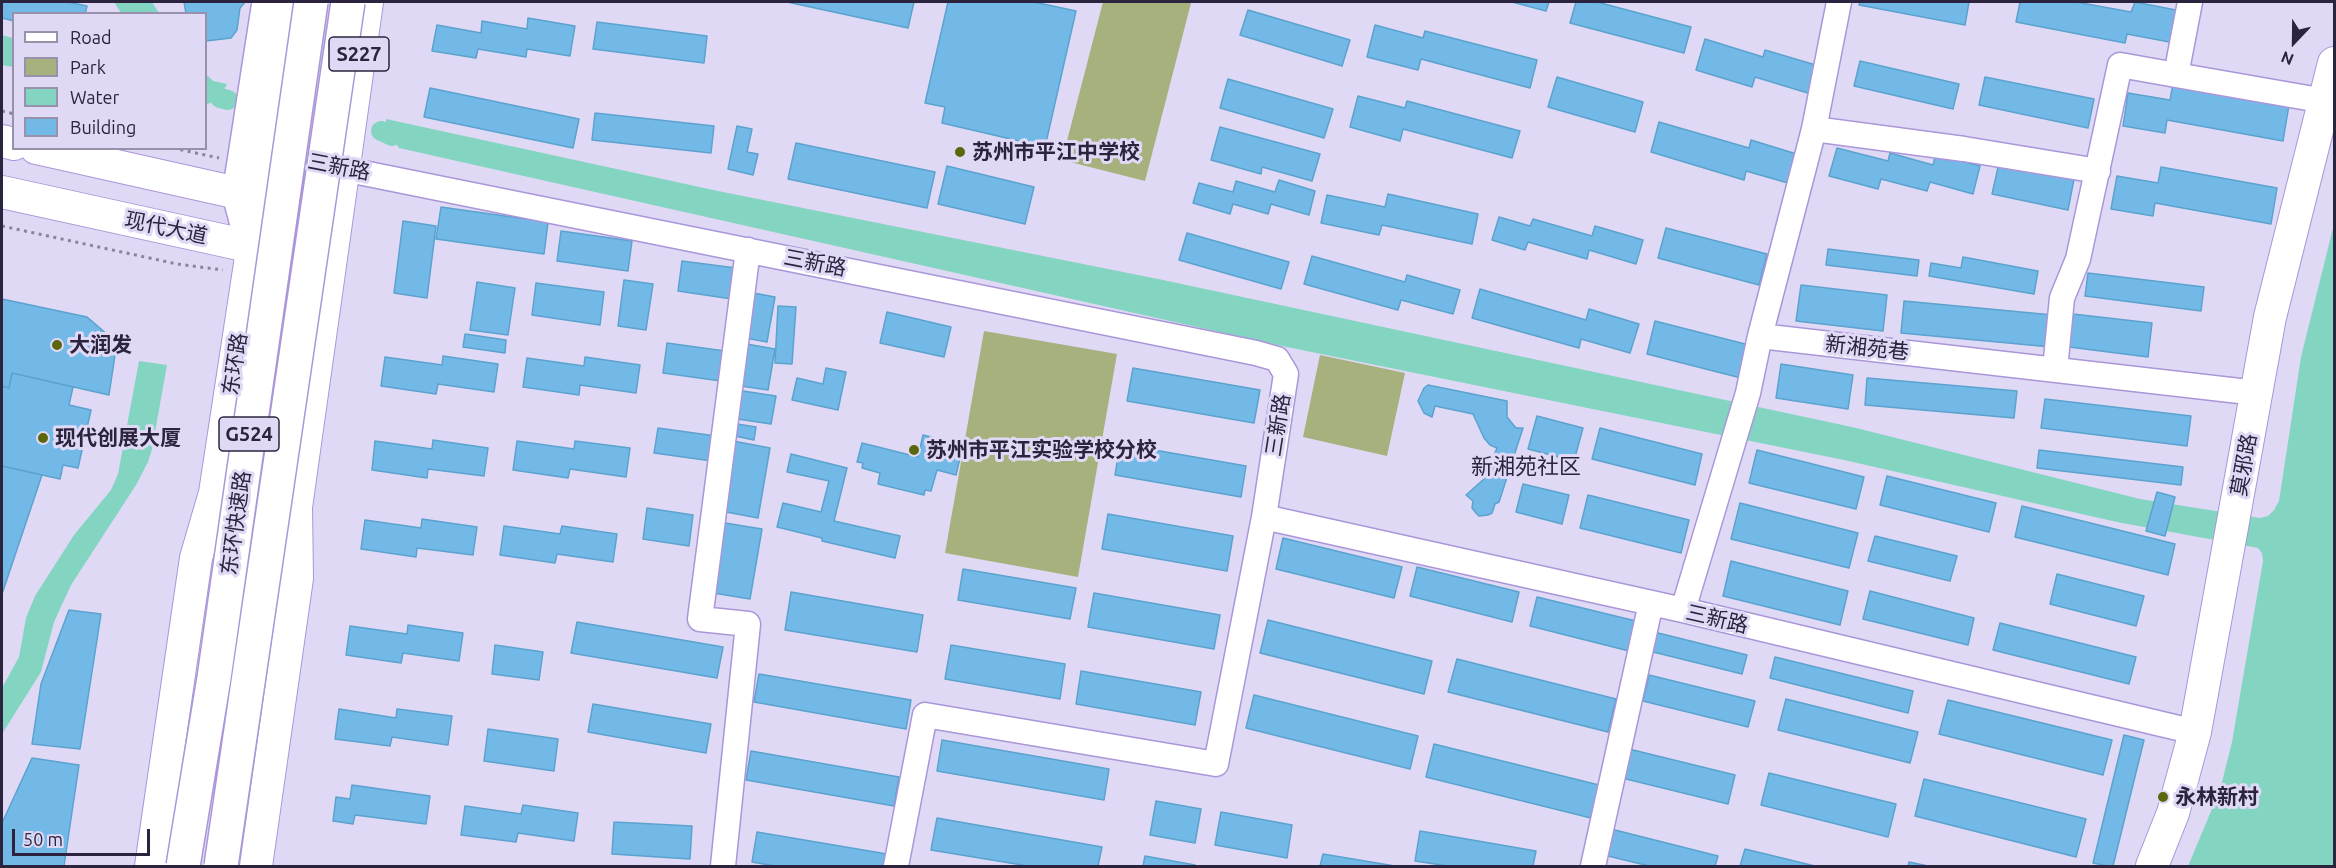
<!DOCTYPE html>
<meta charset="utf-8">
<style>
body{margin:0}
#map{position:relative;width:2336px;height:868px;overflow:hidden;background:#e0d9f5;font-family:Ubuntu,sans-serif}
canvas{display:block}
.frame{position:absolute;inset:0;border:3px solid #2c243e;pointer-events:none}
.legend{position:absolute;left:12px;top:12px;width:195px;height:138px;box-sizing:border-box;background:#e0d9f5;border:2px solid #9891ac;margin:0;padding:8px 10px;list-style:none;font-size:18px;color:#2c243e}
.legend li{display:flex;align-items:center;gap:12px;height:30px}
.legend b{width:30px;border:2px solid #9891ac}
.north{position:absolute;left:2264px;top:12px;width:60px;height:60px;-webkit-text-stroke:4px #e0d9f5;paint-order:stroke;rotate:202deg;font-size:16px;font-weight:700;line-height:24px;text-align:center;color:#2c243e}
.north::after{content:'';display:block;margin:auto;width:21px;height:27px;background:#2c243e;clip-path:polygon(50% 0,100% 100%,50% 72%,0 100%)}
.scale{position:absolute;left:12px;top:829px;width:138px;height:27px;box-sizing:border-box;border:3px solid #2c243e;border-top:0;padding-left:8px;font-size:18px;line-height:21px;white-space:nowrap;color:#2c243e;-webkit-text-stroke:4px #e0d9f5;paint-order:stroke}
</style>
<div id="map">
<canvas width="2336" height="868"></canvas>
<div class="frame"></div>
<ul class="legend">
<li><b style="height:8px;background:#fff"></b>Road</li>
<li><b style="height:16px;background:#a6b17d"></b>Park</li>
<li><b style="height:16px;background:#83d4c1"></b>Water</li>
<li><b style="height:16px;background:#72b9e7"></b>Building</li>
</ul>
<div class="north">N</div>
<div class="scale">50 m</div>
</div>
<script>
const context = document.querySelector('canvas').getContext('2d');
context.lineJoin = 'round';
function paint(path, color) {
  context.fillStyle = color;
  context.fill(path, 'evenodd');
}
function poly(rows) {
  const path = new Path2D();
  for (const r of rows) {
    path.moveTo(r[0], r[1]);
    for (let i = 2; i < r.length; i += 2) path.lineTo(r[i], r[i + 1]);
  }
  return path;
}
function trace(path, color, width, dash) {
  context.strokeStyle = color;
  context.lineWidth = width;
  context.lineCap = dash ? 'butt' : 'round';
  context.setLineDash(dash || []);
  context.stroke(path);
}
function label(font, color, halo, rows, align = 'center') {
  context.font = font + ' Ubuntu,"Noto Sans SC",sans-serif';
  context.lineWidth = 6;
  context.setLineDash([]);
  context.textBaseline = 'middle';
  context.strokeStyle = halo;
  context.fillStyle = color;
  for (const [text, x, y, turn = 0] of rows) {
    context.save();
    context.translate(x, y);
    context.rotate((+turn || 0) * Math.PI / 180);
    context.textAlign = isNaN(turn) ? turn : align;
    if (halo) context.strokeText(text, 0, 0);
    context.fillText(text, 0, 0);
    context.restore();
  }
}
const green = poly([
 [1103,2,1184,2,1191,3,1145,181,1062,160],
 [984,331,1117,354,1078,577,945,553],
 [1320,355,1405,373,1387,456,1303,437]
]);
const water = poly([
 [114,2,152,2,159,13,121,13],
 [2,35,13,38,13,67,2,65],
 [206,74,213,81,227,84,220,98,206,105],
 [386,119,718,191,1163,280,1852,427,2140,499,2260,518,2268,516,2274,510,2279,501,2301,357,2334,224,2334,866,2188,866,2220,790,2232,742,2263,561,2262,553,2258,548,2117,522,1844,460,1277,345,399,148,386,128],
 [139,361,167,365,152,449,148,462,136,485,71,585,54,622,41,672,2,734,2,688,19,657,26,618,35,596,74,535,111,490,118,474]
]);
const canal = poly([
 [220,98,228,100],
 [381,131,392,136]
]);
const building = poly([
 [2,2,68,2,87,6,85,14,14,14,14,21,2,18,2,2],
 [184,2,245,2,240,8,237,30,231,38,206,41,206,14,186,14,184,2],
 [787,2,914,2,908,28,787,2],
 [948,2,1034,2,1076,11,1045,147,942,123,945,107,925,103,948,2],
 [1512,2,1549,2,1546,11,1512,2],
 [1576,2,1597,2,1691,27,1684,53,1570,23,1576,2],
 [1860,2,1969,2,1965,25,1859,5,1860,2],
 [2020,2,2076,2,2131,12,2135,2,2186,12,2180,44,2127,34,2125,43,2016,22,2020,2],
 [1248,10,1350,40,1342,66,1240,35,1248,10],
 [528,18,575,26,570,56,527,49,526,57,478,49,476,58,432,51,437,25,481,33,482,21,527,29,528,18],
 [597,22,707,36,704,63,593,49,597,22],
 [1375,25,1423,38,1425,31,1537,60,1530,88,1421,59,1418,70,1367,57,1375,25],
 [1705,39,1763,57,1765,50,1819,66,1811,94,1755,77,1752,87,1696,70,1705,39],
 [1860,61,1959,84,1953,109,1854,86,1860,61],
 [1557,77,1643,102,1635,132,1548,107,1557,77],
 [1985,77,2094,99,2088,128,1979,105,1985,77],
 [1228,79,1333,109,1324,138,1220,108,1228,79],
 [2173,84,2289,105,2283,141,2167,120,2165,133,2123,126,2128,93,2170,100,2173,84],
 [430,88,579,119,573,148,424,117,430,88],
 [1358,96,1405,108,1407,101,1520,131,1512,158,1403,129,1400,141,1350,127,1358,96],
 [595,113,714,126,711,153,592,140,595,113],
 [1659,122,1749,148,1751,140,1803,156,1795,185,1746,171,1744,180,1651,152,1659,122],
 [737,126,752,129,747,152,758,154,753,175,728,169,737,126],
 [1220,127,1320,154,1312,181,1262,167,1261,174,1211,160,1220,127],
 [796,143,935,172,927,208,788,179,796,143],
 [1837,148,1888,161,1890,153,1933,165,1936,154,1980,166,1973,194,1930,182,1927,191,1881,179,1878,189,1829,176,1837,148],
 [1999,163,2074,179,2068,210,1992,194,1999,163],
 [947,166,1034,187,1025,224,938,204,947,166],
 [2161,167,2277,188,2271,224,2155,203,2153,216,2111,209,2117,176,2158,183,2161,167],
 [1279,180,1315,191,1309,215,1271,204,1268,214,1233,204,1230,214,1193,203,1199,183,1233,192,1236,181,1275,192,1279,180],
 [1388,194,1478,214,1472,244,1382,225,1379,235,1321,223,1327,195,1385,207,1388,194],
 [441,207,548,222,544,254,436,239,441,207],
 [1499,217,1530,226,1533,219,1592,236,1595,226,1643,240,1636,264,1589,250,1587,259,1528,242,1525,250,1492,240,1499,217],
 [403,221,436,226,427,298,394,293,403,221],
 [1666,228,1767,254,1759,285,1658,258,1666,228],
 [561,231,632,241,628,271,557,261,561,231],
 [1187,233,1289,262,1281,289,1179,260,1187,233],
 [1828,249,1919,260,1917,276,1826,265,1828,249],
 [1312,256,1405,282,1407,275,1460,290,1453,314,1401,300,1398,310,1304,284,1312,256],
 [1963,257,2038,271,2034,294,1929,276,1931,263,1961,268,1963,257],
 [682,261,736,268,732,299,678,291,682,261],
 [2088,273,2204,287,2201,311,2085,296,2088,273],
 [624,280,653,284,646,330,618,326,624,280],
 [477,282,515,288,508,335,470,330,477,282],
 [536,283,604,292,600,325,532,315,536,283],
 [1801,285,1887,295,1883,331,1796,321,1801,285],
 [1480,289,1586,320,1589,309,1639,324,1630,353,1581,339,1579,348,1472,318,1480,289],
 [748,292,775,297,767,342,740,337,748,292],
 [2,299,87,317,108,335,115,355,109,395,12,373,9,388,2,386,2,299],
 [1904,301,2053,315,2051,347,1901,333,1904,301],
 [778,306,796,307,792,364,775,363,778,306],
 [887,312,951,327,944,357,880,343,887,312],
 [2073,314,2152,323,2148,357,2069,347,2073,314],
 [1655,321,1749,345,1741,378,1647,354,1655,321],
 [465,334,506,340,505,353,463,347,465,334],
 [667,343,725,351,721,381,663,373,667,343],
 [741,343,775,349,768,390,734,385,741,343],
 [443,356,498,364,494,392,438,384,436,394,381,386,385,357,442,365,443,356],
 [585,357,640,365,636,393,580,385,579,395,523,387,527,358,584,366,585,357],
 [1781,364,1853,375,1848,409,1776,398,1781,364],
 [826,368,846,372,838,410,792,400,797,378,823,384,826,368],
 [1133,368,1260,390,1254,423,1127,401,1133,368],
 [12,373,73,387,69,405,91,410,78,468,63,465,60,479,2,466,2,386,9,388,12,373],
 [1867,378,2017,391,2014,418,1865,405,1867,378],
 [1428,385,1507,401,1507,417,1516,428,1523,428,1499,502,1495,504,1492,513,1488,515,1479,516,1476,513,1472,508,1473,501,1466,495,1484,479,1497,448,1490,445,1484,438,1473,414,1435,406,1432,417,1424,413,1418,401,1424,388,1428,385],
 [736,390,776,396,771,424,731,418,736,390],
 [2045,399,2191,416,2187,446,2041,428,2045,399],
 [1537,416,1583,428,1574,461,1528,449,1537,416],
 [737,424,756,427,754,440,735,436,737,424],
 [658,428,716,436,712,461,654,453,658,428],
 [1600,428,1702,454,1695,485,1592,459,1600,428],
 [923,435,963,445,956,475,937,470,931,491,925,490,924,495,878,484,880,473,862,468,863,463,857,462,862,443,918,457,923,435],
 [433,440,488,448,484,476,428,469,427,478,372,470,375,441,432,449,433,440],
 [517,441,574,449,575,441,630,448,626,477,570,469,568,478,513,470,517,441],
 [733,441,770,448,758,518,721,511,733,441],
 [1120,444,1246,466,1241,497,1115,475,1120,444],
 [1757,450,1864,477,1856,509,1749,483,1757,450],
 [2039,450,2183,467,2181,485,2037,468,2039,450],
 [791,454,847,468,834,521,900,536,895,558,822,541,822,538,777,527,783,503,821,512,829,481,787,472,791,454],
 [2,466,42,475,2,594,2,466],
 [1887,476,1996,503,1989,532,1880,505,1887,476],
 [1523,484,1569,495,1562,524,1516,512,1523,484],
 [2157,492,2175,497,2165,536,2146,531,2157,492],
 [1588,495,1689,520,1681,553,1580,528,1588,495],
 [1740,503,1858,533,1849,568,1731,539,1740,503],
 [2022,506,2175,544,2168,575,2015,537,2022,506],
 [647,508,693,515,689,546,643,539,647,508],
 [1108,514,1233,536,1227,571,1102,549,1108,514],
 [422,519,477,527,473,555,417,548,416,557,361,549,365,520,421,528,422,519],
 [725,523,762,529,750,599,713,593,725,523],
 [504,526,560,534,562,526,617,534,613,562,557,554,555,563,500,555,504,526],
 [1875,536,1957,556,1950,581,1868,561,1875,536],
 [1283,538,1402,567,1394,598,1276,569,1283,538],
 [1731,561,1848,591,1840,625,1723,596,1731,561],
 [1417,567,1519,592,1512,622,1410,596,1417,567],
 [963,569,1076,588,1070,619,958,600,963,569],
 [2057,574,2144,596,2136,626,2050,604,2057,574],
 [1870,591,1974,618,1968,645,1863,619,1870,591],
 [791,592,923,615,917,652,785,630,791,592],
 [1094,593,1220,615,1214,649,1088,627,1094,593],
 [1537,597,1636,621,1629,651,1530,626,1537,597],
 [69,610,101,614,80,749,32,744,41,684,69,610],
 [1268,620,1432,661,1424,694,1260,653,1268,620],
 [577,622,723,647,717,678,571,653,577,622],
 [2000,623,2136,657,2129,684,1993,650,2000,623],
 [408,625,463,633,459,661,403,653,401,663,346,655,350,626,407,634,408,625],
 [1646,630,1747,655,1742,674,1641,649,1646,630],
 [495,645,543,652,539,680,492,674,495,645],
 [951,645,1065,664,1060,699,945,679,951,645],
 [1775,657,1913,691,1908,713,1770,678,1775,657],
 [1457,659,1616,699,1608,732,1448,692,1457,659],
 [1081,671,1201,692,1195,725,1076,704,1081,671],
 [759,674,911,700,906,729,754,702,759,674],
 [1649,675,1755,701,1748,727,1643,701,1649,675],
 [1254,695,1418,736,1410,769,1246,728,1254,695],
 [1786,699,1918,732,1910,763,1778,730,1786,699],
 [1948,700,2112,740,2103,775,1939,734,1948,700],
 [593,704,711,724,706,753,588,732,593,704],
 [339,709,396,718,397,709,452,716,448,745,392,737,390,746,335,739,339,709],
 [488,729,558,739,554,771,484,761,488,729],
 [2124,735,2144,740,2113,866,2108,866,2093,863,2124,735],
 [942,740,1109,769,1104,800,937,771,942,740],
 [1434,744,1599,785,1591,818,1426,777,1434,744],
 [1629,749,1735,775,1728,804,1622,778,1629,749],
 [751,751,899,777,894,806,746,780,751,751],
 [32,758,79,765,64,866,2,866,2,823,32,758],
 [1769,773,1896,804,1888,837,1761,805,1769,773],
 [1924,779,2086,819,2076,857,1915,816,1924,779],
 [352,785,430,796,426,824,355,815,353,824,333,821,336,797,350,799,352,785],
 [1156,801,1201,809,1195,843,1150,835,1156,801],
 [523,805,578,813,574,841,518,833,516,842,461,835,465,806,521,814,523,805],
 [1221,812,1292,825,1287,858,1215,845,1221,812],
 [937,818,1102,847,1098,866,1028,866,931,850,937,818],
 [614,822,692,826,690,859,612,854,614,822],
 [1611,829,1718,856,1715,866,1649,866,1604,855,1611,829],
 [1420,831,1536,851,1533,866,1448,866,1415,861,1420,831],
 [757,832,887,854,885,866,775,866,752,862,757,832],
 [1745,849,1815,866,1740,866,1745,849],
 [1323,854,1395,866,1320,866,1323,854],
 [1145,856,1195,865,1194,866,1143,866,1145,856],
 [1909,862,1928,866,1908,866,1909,862]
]);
const path = poly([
 [2,111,14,114],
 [173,148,219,158],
 [2,226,177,264,223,270]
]);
const minor = poly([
 [2176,75,2325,101],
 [1814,129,1964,149,2098,171],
 [274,155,1256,353,1277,359,1286,374,1264,517,1216,764,925,715,896,866],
 [1760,336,2257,393],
 [2055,369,2062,298,2078,259,2120,65,2176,75,2190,2],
 [1264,517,1683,610,2195,732],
 [1683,610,1748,393,1760,336,1814,129,1839,2],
 [723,866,748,624,700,619,748,250],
 [1593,866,1651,603]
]);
const major = poly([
 [2,141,14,144],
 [36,148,260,198,338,208],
 [2,192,253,247,331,257],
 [151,866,196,558,215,493,290,2],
 [256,866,297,578,296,507,367,2],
 [2152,866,2173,813,2195,732,2270,317,2334,63]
]);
const highway = poly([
 [253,247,239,194,269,2]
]);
const highwayBridge = poly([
 [183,866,214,678,311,2],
 [221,866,348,2]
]);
const markers = [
 [960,152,6,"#5a670d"],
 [57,345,6,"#5a670d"],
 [43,438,6,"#5a670d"],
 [914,450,6,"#5a670d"],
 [2163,797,6,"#5a670d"]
];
const shields = [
 [359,54,60],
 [249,434,60]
];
const shieldNames = [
 ["S227",359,54],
 ["G524",249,434]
];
const poiNames = [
 ["苏州市平江中学校",972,152],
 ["大润发",69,345],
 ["现代创展大厦",55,438],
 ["苏州市平江实验学校分校",926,450],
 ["永林新村",2175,797]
];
const streetNames = [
 ["三新路",339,167,11],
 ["现代大道",166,228,12],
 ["三新路",815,263,11],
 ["新湘苑巷",1867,348,6],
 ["东环路",235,364,-81],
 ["三新路",1278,425,-81],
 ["莫邪路",2244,465,-80],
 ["东环快速路",236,523,-82],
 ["三新路",1717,619,13]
];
const neighbourhoodNames = [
 ["新湘苑社区",1526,467]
];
paint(green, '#a6b17d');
paint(water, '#83d4c1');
trace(canal, '#83d4c1', 20);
paint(building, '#72b9e7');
trace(building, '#5ba2ce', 1.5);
trace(minor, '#aa96d8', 27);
trace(major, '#aa96d8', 34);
trace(highway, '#aa96d8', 36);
trace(path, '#8b839e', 3, [3, 4.5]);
trace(minor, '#fff', 24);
trace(major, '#fff', 32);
trace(highway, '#fff', 33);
trace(highwayBridge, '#aa96d8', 36, []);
trace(highwayBridge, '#fff', 33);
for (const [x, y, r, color] of markers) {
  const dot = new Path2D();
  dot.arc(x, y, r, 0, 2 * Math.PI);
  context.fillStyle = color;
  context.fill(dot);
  trace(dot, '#e0d9f5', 2);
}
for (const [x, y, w] of shields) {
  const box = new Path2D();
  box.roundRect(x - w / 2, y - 17, w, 34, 4.5);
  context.fillStyle = '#e0d9f5';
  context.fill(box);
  trace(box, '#2c243e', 1.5);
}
label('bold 20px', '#2c243e', null, shieldNames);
label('bold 21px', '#2c243e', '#e0d9f5', poiNames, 'left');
label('21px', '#2c243e', '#e0d9f5', streetNames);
label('22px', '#2c243e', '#e0d9f5', neighbourhoodNames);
</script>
